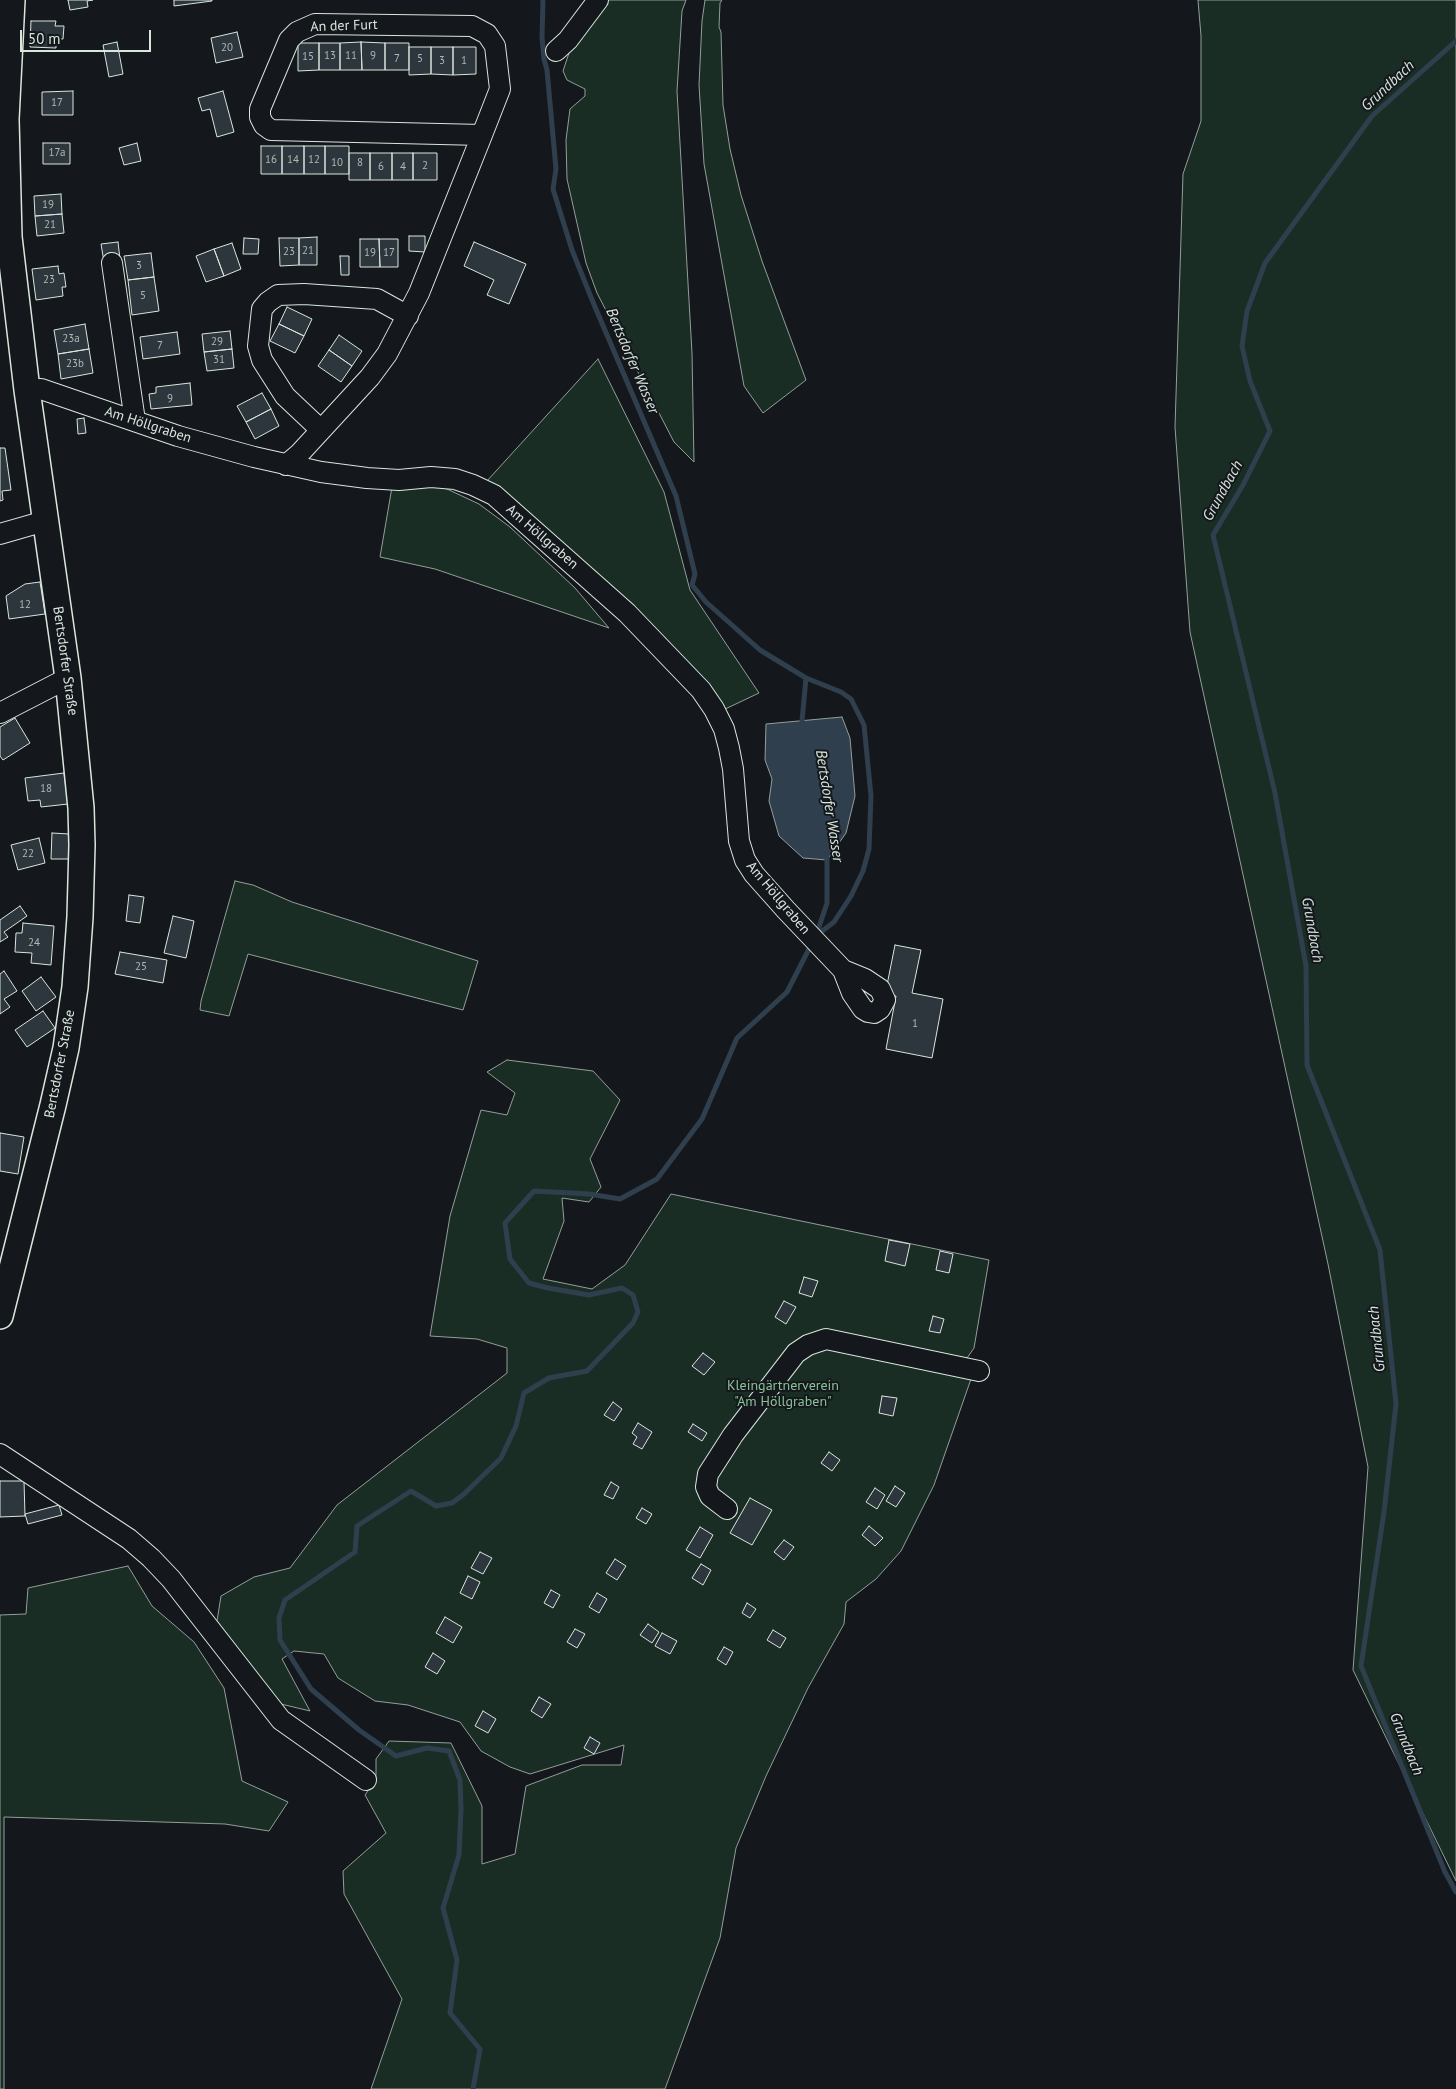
<!DOCTYPE html>
<meta charset="utf-8">
<style>
body{margin:0}
#map{position:relative;width:1456px;height:2089px;overflow:hidden;background:#14181c;font-family:"PT Sans",sans-serif}
canvas{display:block}
.scale{position:absolute;left:20px;top:30px;width:131px;height:22px;box-sizing:border-box;border:2px solid #d8e6dc;border-top:0;padding-left:6px;font-size:15px;line-height:18px;white-space:nowrap;color:#d8e6dc;-webkit-text-stroke:4px #14181c;paint-order:stroke}
</style>
<div id="map">
<canvas width="1456" height="2089"></canvas>
<div class="scale">50 m</div>
</div>
<script>
const context = document.querySelector('canvas').getContext('2d');
context.lineJoin = 'round';
function paint(path, color) {
  context.fillStyle = color;
  context.fill(path, 'evenodd');
}
function poly(rows) {
  const path = new Path2D();
  for (const r of rows) {
    path.moveTo(r[0], r[1]);
    for (let i = 2; i < r.length; i += 2) path.lineTo(r[i], r[i + 1]);
  }
  return path;
}
function trace(path, color, width, dash) {
  context.strokeStyle = color;
  context.lineWidth = width;
  context.lineCap = dash ? 'butt' : 'round';
  context.setLineDash(dash || []);
  context.stroke(path);
}
function label(font, color, halo, rows, align = 'center') {
  context.font = font + ' "PT Sans",sans-serif';
  context.lineWidth = 4;
  context.setLineDash([]);
  context.textBaseline = 'middle';
  context.strokeStyle = halo;
  context.fillStyle = color;
  for (const [text, x, y, turn = 0] of rows) {
    context.save();
    context.translate(x, y);
    context.rotate((+turn || 0) * Math.PI / 180);
    context.textAlign = isNaN(turn) ? turn : align;
    if (halo) context.strokeText(text, 0, 0);
    context.fillText(text, 0, 0);
    context.restore();
  }
}
const green = poly([
 [605,0,686,0,682,11,677,91,692,353,694,462,674,442,597,293,586,263,567,179,566,140,570,109,585,96,585,89,567,80,563,71,570,50,605,0],
 [705,0,722,0,720,3,719,27,721,32,723,105,730,149,741,195,762,261,806,380,763,413,744,386,704,164,699,85,702,21,705,0],
 [1198,0,1456,0,1456,1881,1353,1670,1368,1467,1328,1264,1190,632,1175,427,1183,174,1201,121,1201,36,1198,0],
 [598,359,664,492,690,590,759,693,721,711,486,482,598,359],
 [419,483,447,489,479,504,510,527,575,588,609,628,435,569,380,557,392,487,419,483],
 [235,881,253,885,292,902,478,961,463,1010,248,954,229,1016,200,1010,201,1001,235,881],
 [507,1060,593,1071,620,1100,590,1159,601,1187,589,1202,562,1198,564,1221,543,1279,592,1289,625,1265,671,1194,989,1260,974,1348,965,1361,971,1379,934,1485,901,1551,876,1579,846,1602,844,1624,808,1688,766,1776,736,1848,720,1938,665,2089,371,2089,402,1999,344,1894,343,1871,386,1833,365,1795,376,1779,376,1759,389,1741,451,1743,482,1806,482,1864,515,1854,526,1786,582,1765,621,1765,624,1745,530,1774,510,1767,481,1751,460,1722,408,1705,375,1701,338,1678,324,1654,294,1651,282,1659,310,1711,281,1704,217,1621,221,1596,254,1577,290,1568,337,1505,507,1373,507,1348,477,1339,430,1336,450,1216,481,1110,507,1115,515,1093,487,1072,507,1060],
 [128,1566,152,1606,194,1642,224,1688,242,1781,288,1802,269,1831,225,1824,4,1817,4,2089,0,2089,0,1615,26,1614,28,1588,128,1566]
]);
const water = poly([
 [842,717,850,738,855,796,846,833,827,860,803,858,779,836,769,801,772,779,765,760,766,724,842,717]
]);
const stream = poly([
 [543,0,542,37,544,59,547,70,556,169,553,189,572,250,595,307,676,496,695,574,692,585,706,602,760,650,806,678,841,692,851,699,864,725,871,796,869,849,863,871,851,896,834,922,817,935],
 [1456,41,1372,116,1265,263,1247,311,1242,346,1250,381,1270,431,1243,485,1213,535,1275,793,1306,966,1307,1065,1380,1250,1396,1404,1384,1512,1361,1666,1445,1872,1456,1892],
 [803,727,802,721,806,678],
 [816,936,827,903,827,856],
 [473,2089,480,2049,450,2013,457,1960,443,1908,459,1855,461,1809,460,1780,449,1751,427,1748,396,1756,359,1730,311,1689,280,1640,279,1618,285,1600,355,1552,357,1526,411,1491,436,1506,452,1503,464,1494,501,1458,516,1426,524,1393,549,1378,587,1371,633,1323,638,1312,633,1295,622,1288,589,1295,548,1288,529,1283,510,1259,505,1223,534,1191,589,1194,620,1199,657,1179,702,1119,737,1038,787,992,812,943]
]);
const building = poly([
 [68,0,93,0,87,1,88,7,70,10,68,0],
 [174,0,212,0,212,1,174,6,174,0],
 [31,21,56,21,55,26,64,26,63,39,56,39,56,48,30,47,31,21],
 [237,32,243,57,216,63,211,38,237,32],
 [117,42,123,74,109,77,103,45,117,42],
 [361,42,385,43,385,70,362,70,361,42],
 [361,42,362,70,340,70,340,43,361,42],
 [298,43,319,43,319,70,298,71,298,43],
 [319,43,340,43,340,70,319,70,319,43],
 [385,43,409,43,409,70,385,70,385,43],
 [409,47,431,47,431,74,409,75,409,47],
 [431,47,453,47,453,75,431,74,431,47],
 [453,47,476,47,476,74,453,75,453,47],
 [73,91,73,115,42,115,42,92,73,91],
 [223,91,234,132,217,137,210,109,202,111,198,98,223,91],
 [43,143,70,143,70,164,43,164,43,143],
 [137,143,141,161,124,165,119,148,137,143],
 [261,146,282,146,282,174,261,174,261,146],
 [282,146,304,146,304,174,282,174,282,146],
 [304,146,325,146,325,174,304,174,304,146],
 [325,146,349,146,349,174,325,174,325,146],
 [349,153,370,153,370,180,349,180,349,153],
 [370,153,392,153,392,180,370,180,370,153],
 [392,153,413,153,413,180,392,180,392,153],
 [413,153,437,153,437,180,413,180,413,153],
 [61,194,62,214,35,216,34,196,61,194],
 [62,214,64,233,37,236,35,216,62,214],
 [409,236,425,236,425,252,409,251,409,236],
 [317,237,317,265,299,265,299,238,317,237],
 [244,238,259,239,258,254,243,254,244,238],
 [279,238,299,238,299,265,280,266,279,238],
 [360,239,379,239,380,267,360,267,360,239],
 [379,239,398,239,398,267,380,267,379,239],
 [118,242,120,259,104,262,101,244,118,242],
 [474,242,526,264,509,304,487,295,494,280,464,266,474,242],
 [232,243,241,269,224,276,214,249,232,243],
 [214,249,224,276,206,282,196,256,214,249],
 [151,253,154,277,128,280,124,256,151,253],
 [340,256,349,256,349,275,341,275,340,256],
 [58,266,59,274,64,273,66,287,62,287,63,296,36,300,32,269,58,266],
 [154,277,159,311,132,315,128,280,154,277],
 [287,307,312,319,304,336,279,324,287,307],
 [85,324,89,349,58,354,54,330,85,324],
 [279,324,304,336,295,353,270,341,279,324],
 [230,331,232,349,204,352,202,334,230,331],
 [177,332,180,354,143,359,140,337,177,332],
 [339,335,362,351,352,366,329,350,339,335],
 [89,349,93,373,61,379,58,354,89,349],
 [232,349,234,368,207,371,204,352,232,349],
 [329,350,352,366,341,382,318,366,329,350],
 [190,383,192,405,151,409,149,394,156,393,156,387,190,383],
 [262,393,271,409,246,422,237,406,262,393],
 [271,409,279,426,255,439,246,422,271,409],
 [84,418,86,433,78,434,77,419,84,418],
 [0,448,5,448,11,490,2,491,3,500,0,501,0,448],
 [40,582,45,614,9,619,6,596,25,584,40,582],
 [15,718,30,743,3,760,0,756,0,727,15,718],
 [64,773,68,804,41,807,40,800,28,801,25,778,64,773],
 [52,833,69,834,69,859,51,859,52,833],
 [39,838,45,863,18,870,11,845,39,838],
 [129,895,144,897,140,923,126,921,129,895],
 [20,906,27,916,4,932,8,937,0,942,0,920,20,906],
 [173,916,194,921,186,958,164,953,173,916],
 [23,923,54,926,51,965,31,963,32,953,15,952,16,933,22,933,23,923],
 [895,945,921,950,912,993,943,999,932,1058,886,1049,896,996,885,995,895,945],
 [120,952,167,960,163,983,115,974,120,952],
 [4,971,17,991,4,999,10,1007,0,1014,0,974,4,971],
 [41,977,56,997,36,1011,22,991,41,977],
 [43,1011,55,1028,27,1047,15,1030,43,1011],
 [0,1133,24,1137,18,1174,0,1171,0,1133],
 [889,1240,910,1244,905,1266,885,1261,889,1240],
 [940,1251,953,1254,949,1273,936,1270,940,1251],
 [804,1277,818,1281,812,1297,799,1293,804,1277],
 [784,1301,796,1307,786,1324,775,1317,784,1301],
 [933,1316,944,1319,940,1333,929,1331,933,1316],
 [703,1353,715,1362,704,1375,692,1366,703,1353],
 [882,1396,897,1398,893,1416,879,1413,882,1396],
 [613,1402,622,1409,614,1421,604,1415,613,1402],
 [638,1423,652,1432,642,1449,633,1444,637,1437,632,1433,638,1423],
 [693,1424,707,1433,702,1441,688,1432,693,1424],
 [829,1452,840,1460,832,1471,821,1463,829,1452],
 [0,1481,24,1481,25,1516,0,1517,0,1481],
 [611,1482,619,1487,613,1499,604,1495,611,1482],
 [895,1486,905,1493,896,1507,886,1501,895,1486],
 [875,1488,885,1495,877,1509,866,1502,875,1488],
 [750,1498,772,1510,752,1545,730,1533,750,1498],
 [59,1505,62,1515,28,1524,25,1514,59,1505],
 [642,1508,652,1514,646,1524,636,1518,642,1508],
 [869,1526,883,1538,875,1546,862,1535,869,1526],
 [700,1527,713,1535,700,1558,686,1550,700,1527],
 [784,1540,794,1547,784,1560,774,1552,784,1540],
 [480,1552,492,1558,483,1574,471,1568,480,1552],
 [615,1559,626,1566,617,1580,606,1573,615,1559],
 [701,1564,711,1570,703,1585,692,1578,701,1564],
 [468,1576,480,1582,472,1599,460,1593,468,1576],
 [551,1590,560,1595,553,1608,544,1603,551,1590],
 [597,1593,607,1599,599,1613,589,1607,597,1593],
 [747,1603,756,1609,750,1618,742,1613,747,1603],
 [445,1617,462,1627,453,1643,436,1633,445,1617],
 [648,1624,659,1632,652,1643,640,1635,648,1624],
 [575,1629,585,1634,577,1648,567,1642,575,1629],
 [773,1630,786,1638,780,1648,767,1640,773,1630],
 [662,1633,677,1641,670,1654,655,1646,662,1633],
 [724,1647,733,1652,726,1665,717,1659,724,1647],
 [433,1653,445,1661,437,1674,425,1667,433,1653],
 [539,1697,551,1704,542,1718,531,1711,539,1697],
 [483,1711,496,1719,488,1733,475,1726,483,1711],
 [590,1737,600,1743,594,1754,584,1748,590,1737]
]);
const minor = poly([
 [556,51,568,40,598,0],
 [112,263,135,421],
 [27,390,41,389,178,436,254,457,321,472,367,478,399,480,431,477,455,479,473,485,494,495,627,613,701,690,714,709,724,729,729,748,733,769,739,841,745,860,754,874,786,910,843,970,852,993,863,1009,868,1012,874,1013,880,1009,885,1000,880,989,865,979,843,970],
 [321,430,285,396,262,360,258,346,262,309,268,302,278,295,304,294,377,299,408,316],
 [286,465,300,453,370,377,387,354,419,293,482,135,500,89,495,46,487,34,472,26,315,24,297,32,289,40,260,109,260,117,264,125,271,130,482,135],
 [0,534,45,521],
 [0,713,68,678],
 [0,1454,129,1539,151,1558,171,1579,281,1720,366,1780],
 [727,1509,710,1496,706,1487,708,1474,733,1435,796,1353,808,1345,826,1339,979,1371]
]);
const major = poly([
 [0,1316,53,1105,66,1048,75,987,80,917,82,845,81,808,68,678,27,390,9,237,6,119,12,0]
]);
const numberNames = [
 ["20",227,48],
 ["13",330,56],
 ["11",351,56],
 ["9",373,56],
 ["15",308,57],
 ["7",397,59],
 ["5",420,59],
 ["3",442,61],
 ["1",464,61],
 ["17",57,103],
 ["17a",57,153],
 ["16",271,160],
 ["14",293,160],
 ["12",314,160],
 ["10",337,163],
 ["8",360,163],
 ["2",425,166],
 ["6",381,167],
 ["4",403,167],
 ["19",48,205],
 ["21",50,225],
 ["21",308,251],
 ["23",289,252],
 ["19",370,253],
 ["17",389,253],
 ["3",139,266],
 ["23",49,280],
 ["5",143,296],
 ["23a",71,339],
 ["29",217,342],
 ["7",160,346],
 ["31",219,360],
 ["23b",75,364],
 ["9",170,399],
 ["12",25,605],
 ["18",46,789],
 ["22",28,854],
 ["24",34,943],
 ["25",141,967],
 ["1",915,1024]
];
const streetNames = [
 ["An der Furt",344,26,-2],
 ["Am Höllgraben",148,425,18],
 ["Am Höllgraben",542,537,41],
 ["Bertsdorfer Straße",65,661,82],
 ["Am Höllgraben",778,898,50],
 ["Bertsdorfer Straße",60,1064,-79]
];
const parkNames = [
 ["Kleingärtnerverein",783,1386],
 ["\"Am Höllgraben\"",783,1402]
];
const waterNames = [
 ["Grundbach",1388,86,-43],
 ["Bertsdorfer Wasser",632,361,67],
 ["Grundbach",1223,491,-61],
 ["Bertsdorfer Wasser",829,806,81],
 ["Grundbach",1312,930,80],
 ["Grundbach",1377,1339,-96],
 ["Grundbach",1406,1744,68]
];
paint(green, '#1a2d24');
trace(green, '#939e99', 1);
paint(water, '#2f3f4d');
trace(water, '#939e99', 1);
trace(stream, '#2f3f4d', 5);
paint(building, '#2c363c');
trace(building, '#d8e6dc', 1);
trace(minor, '#d8e6dc', 22);
trace(major, '#d8e6dc', 28);
trace(minor, '#14181c', 20);
trace(major, '#14181c', 25);
label('11px', '#adbab4', null, numberNames);
label('14px', '#d8e6dc', '#14181c', streetNames);
label('14px', '#8ac095', '#14181c', parkNames);
label('italic 15px', '#d8e6dc', '#14181c', waterNames);
</script>
